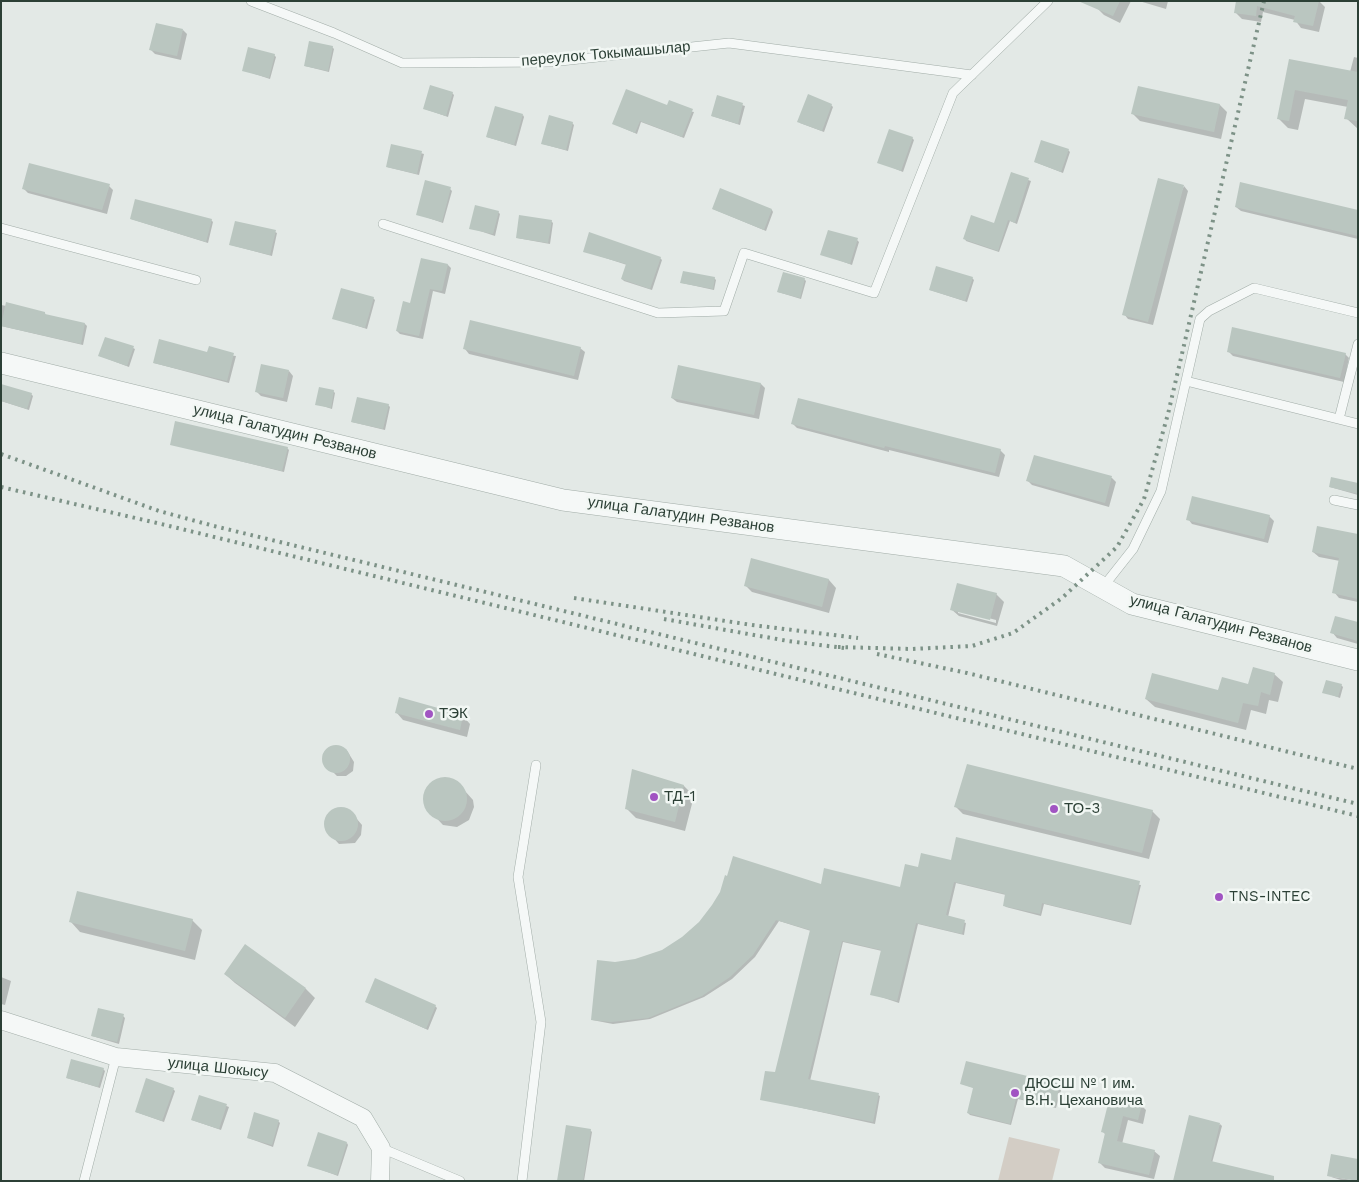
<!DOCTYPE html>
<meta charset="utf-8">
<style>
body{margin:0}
#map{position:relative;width:1359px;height:1182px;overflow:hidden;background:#e3e9e6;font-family:"Work Sans",sans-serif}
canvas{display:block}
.frame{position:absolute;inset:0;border:2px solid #2c4036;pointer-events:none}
</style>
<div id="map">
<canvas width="1359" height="1182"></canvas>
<div class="frame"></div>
</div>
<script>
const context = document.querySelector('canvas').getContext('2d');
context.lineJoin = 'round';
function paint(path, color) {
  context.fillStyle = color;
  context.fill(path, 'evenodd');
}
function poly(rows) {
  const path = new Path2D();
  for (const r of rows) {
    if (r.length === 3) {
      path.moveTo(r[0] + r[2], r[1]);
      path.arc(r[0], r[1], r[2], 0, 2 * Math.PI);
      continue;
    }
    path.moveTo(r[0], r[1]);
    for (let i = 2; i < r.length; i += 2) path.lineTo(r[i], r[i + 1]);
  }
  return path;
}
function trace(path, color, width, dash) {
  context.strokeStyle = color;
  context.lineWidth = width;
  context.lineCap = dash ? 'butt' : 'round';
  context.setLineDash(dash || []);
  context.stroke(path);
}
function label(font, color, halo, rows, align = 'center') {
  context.font = font + ' "Work Sans",sans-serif';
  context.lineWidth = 5;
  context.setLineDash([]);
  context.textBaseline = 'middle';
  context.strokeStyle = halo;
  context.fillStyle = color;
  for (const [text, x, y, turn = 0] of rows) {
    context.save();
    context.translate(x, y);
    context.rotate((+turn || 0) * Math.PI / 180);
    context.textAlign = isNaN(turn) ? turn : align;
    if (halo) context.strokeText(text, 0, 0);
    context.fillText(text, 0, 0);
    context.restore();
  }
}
const green = poly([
 [1009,1137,1060,1149,1052,1181,998,1181]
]);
const shadow = poly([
 [1100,1,1131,1,1120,23,1104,15,1097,8],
 [1139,1,1168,1,1166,9],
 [1237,1,1319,1,1325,7,1319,32,1301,28,1295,20,1263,12,1261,22,1242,19,1236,13],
 [183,30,187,34,181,60,155,54,151,50],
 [332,47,334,49,329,72,305,66],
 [274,55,276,57,270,79,243,70],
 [1354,57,1358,58,1358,129,1346,118,1348,107,1305,99,1298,130,1288,128,1278,118,1290,60,1350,72],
 [1139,88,1220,105,1227,112,1221,139,1140,121,1133,114],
 [452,93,454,95,448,117,425,109],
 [717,97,745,106,740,125,712,116],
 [831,105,833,107,824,132,800,123],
 [668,107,694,112,684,138,641,122,637,134,614,124],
 [523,115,524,117,516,146,487,137],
 [572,123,574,125,568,151,543,144],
 [912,138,914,140,903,172,879,162],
 [392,145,424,154,419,175,387,167],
 [1068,150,1070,152,1063,173,1035,162],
 [1011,174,1031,181,1017,224,1010,221,999,252,966,241,965,239,995,224],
 [109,186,113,190,107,214,28,193,23,188],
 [1184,186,1188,191,1153,325,1128,319,1124,314],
 [450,189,452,191,443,223,417,214],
 [1236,207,1358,211,1358,239,1241,211],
 [713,209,772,210,773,212,766,231],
 [498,212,500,214,495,236,471,228],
 [131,219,211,220,213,222,208,243],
 [551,221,553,223,550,244,517,238],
 [275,232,277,233,272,256,231,245],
 [857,240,859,242,852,265,822,254],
 [584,251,660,258,662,260,652,290,624,281,622,279,627,265],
 [422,259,448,265,451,268,445,294,433,291,423,339,400,334,397,331,411,304],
 [714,278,716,280,714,290,682,283],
 [972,278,974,280,967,302,930,290],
 [804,279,806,281,801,299,778,292],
 [373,298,375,300,367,329,333,318],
 [1,305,45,313,46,316,85,324,87,326,83,345,1,326],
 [133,348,135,349,129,367,100,356],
 [580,348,585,352,578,380,469,354,465,349],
 [1228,351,1345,354,1349,358,1344,382,1233,356],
 [208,353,236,356,229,383,154,363],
 [289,371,293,376,287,402,261,396,256,391],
 [761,384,765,388,759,419,677,402,672,398],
 [1,385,31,394,33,396,29,410,1,401],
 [333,391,335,393,332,409,317,404],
 [388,405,390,407,385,430,352,422],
 [792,423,1000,450,1005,455,999,477,889,450,889,452,797,428],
 [171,444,287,448,289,450,284,472],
 [1035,456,1112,478,1116,482,1109,507,1032,485,1028,481],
 [1358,484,1358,495,1330,487],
 [1269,516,1274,521,1268,543,1192,524,1188,519],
 [1358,535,1358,602,1339,598,1334,592,1340,561,1319,557,1313,552],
 [752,559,829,580,836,588,829,613,752,592,745,585],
 [996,594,1004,602,997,626,959,616,951,609],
 [958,610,996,620,996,623,958,613],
 [1358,623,1358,644,1337,638,1332,632],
 [1274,674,1283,682,1278,702,1269,700,1266,714,1251,710,1246,730,1155,707,1146,699,1249,686],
 [1341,685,1343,687,1340,698,1324,692],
 [396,712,463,716,470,724,467,737,403,720],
 [333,746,346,749,354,762,353,771,346,776,337,776,323,762,326,750],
 [633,771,684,786,694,796,685,831,636,818,626,808],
 [444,778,457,782,473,800,474,807,469,820,457,827,443,825,426,807,424,800,428,787,432,782],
 [956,807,1152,811,1160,819,1149,859,963,814],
 [342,808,351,812,362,825,361,835,355,843,339,844,327,831,326,820,328,815],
 [952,862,1141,885,1131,925,1044,904,1041,916,1006,907,1004,905,1006,895,956,883,948,917,966,923,964,935,918,924,899,1003,872,994,882,951,843,942,810,1081,878,1095,880,1096,875,1124,761,1099,776,1074,811,931,779,921,755,957,732,979,704,997,650,1019,613,1024,592,1020,615,964,636,961,662,951,822,885,901,888,919,868],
 [192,920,202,930,195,960,80,932,71,922],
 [246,946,306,989,315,998,295,1027,235,983,225,974],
 [1,977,11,981,5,1005,1,1004],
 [366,1002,435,1006,437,1008,428,1030],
 [123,1016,125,1018,119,1044,92,1036],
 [103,1069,105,1071,100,1088,67,1078],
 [962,1084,1060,1085,1062,1087,1056,1108,1018,1099,1011,1125,970,1115,968,1113,974,1088],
 [173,1089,175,1091,164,1122,136,1112],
 [200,1096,229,1107,221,1130,192,1120],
 [1111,1098,1141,1105,1146,1110,1143,1124,1128,1120,1122,1144,1154,1151,1160,1156,1154,1179,1105,1168,1100,1163,1106,1135,1103,1132],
 [278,1121,280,1123,273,1147,248,1138],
 [1220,1124,1222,1126,1212,1163,1176,1181],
 [590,1130,592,1132,584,1181,560,1181],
 [347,1143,348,1145,338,1176,308,1165],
 [1328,1176,1358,1181,1344,1181]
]);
const building = poly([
 [1078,1,1120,1,1113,16],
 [1236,1,1319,1,1313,26,1293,22,1295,16,1257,6,1256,16,1234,13],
 [156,23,183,29,177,56,149,50],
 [309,41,333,46,328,71,304,66],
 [248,47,275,54,269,78,242,71],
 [1289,59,1358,72,1358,121,1344,119,1348,100,1295,90,1289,121,1277,119],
 [430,85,453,92,446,116,423,109],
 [1138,86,1220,104,1214,132,1131,114],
 [626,89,667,105,669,100,693,109,682,137,640,121,635,133,612,124],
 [808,94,832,104,822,131,797,122],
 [717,95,743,103,738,124,711,116],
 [495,106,523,114,514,145,486,137],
 [549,115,573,122,566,150,541,144],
 [889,129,913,137,901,171,877,163],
 [1041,140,1069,149,1061,172,1034,162],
 [391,144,422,151,417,174,386,167],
 [29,163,110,184,102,210,22,189],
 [1011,172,1029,178,1015,223,1008,220,998,251,963,239,971,215,994,223],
 [1158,178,1184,185,1148,322,1122,315],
 [425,180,451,187,442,222,416,215],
 [1240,182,1358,210,1358,236,1235,207],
 [720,188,772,209,764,230,712,209],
 [135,199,212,219,206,242,130,219],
 [475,205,499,211,493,234,469,229],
 [519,215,552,220,548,243,516,238],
 [235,221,276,230,270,255,229,245],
 [828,230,858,238,850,264,820,255],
 [589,232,661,257,650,289,621,279,626,264,583,252],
 [421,258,448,264,442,291,430,289,419,336,396,331,403,301,410,303],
 [936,266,973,277,965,301,929,290],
 [683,271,715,277,713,289,680,283],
 [783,272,805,278,800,298,777,292],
 [341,288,374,297,365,328,332,319],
 [6,302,45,312,45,314,85,323,81,344,1,326],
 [470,320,581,347,574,376,463,349],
 [1232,327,1346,353,1340,378,1227,352],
 [105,337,134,346,127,366,98,356],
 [159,339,207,352,209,346,234,353,227,381,153,363],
 [261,364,289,370,283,398,255,392],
 [678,365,761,383,754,415,671,398],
 [1,384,32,393,27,409,1,401],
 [319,387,334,390,331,408,315,405],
 [357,397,389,404,383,429,351,422],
 [798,398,1001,449,995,473,885,446,884,448,791,424],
 [175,421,288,447,282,471,170,445],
 [1034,455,1112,476,1105,503,1026,481],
 [1331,477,1358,483,1358,494,1329,487],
 [1192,496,1270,515,1264,539,1186,520],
 [1317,526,1358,534,1358,599,1332,593,1339,558,1312,552],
 [751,558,829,579,822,607,744,586],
 [957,583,997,593,990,620,950,610],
 [1335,616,1358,622,1358,641,1330,633],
 [1253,667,1275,673,1270,695,1261,692,1258,706,1243,703,1238,723,1145,699,1152,673,1218,690,1222,677,1248,684],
 [1326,680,1342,684,1338,697,1322,693],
 [399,697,463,715,460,730,395,713],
 [336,759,14],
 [967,764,1153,810,1142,853,954,807],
 [632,769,684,785,675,822,625,809],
 [445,799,22],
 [341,824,17],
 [956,837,1140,881,1130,924,1042,903,1040,914,1003,906,1005,894,954,882,946,915,965,920,962,934,916,923,897,1001,870,995,881,950,842,941,808,1079,879,1093,873,1122,760,1100,765,1071,775,1072,810,930,776,920,753,955,730,977,702,996,648,1018,611,1022,591,1020,597,960,615,962,635,959,662,950,682,937,699,922,712,905,720,892,725,875,727,876,733,856,821,884,824,868,900,887,905,864,918,867,921,853,951,860],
 [77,891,193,919,185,951,69,922],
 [245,944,306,988,285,1018,224,974],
 [375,978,436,1005,426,1029,365,1002],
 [98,1008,124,1014,117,1042,91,1036],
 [71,1059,104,1068,98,1087,66,1078],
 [966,1061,1060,1084,1055,1107,1016,1098,1010,1124,967,1113,973,1088,960,1084],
 [146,1078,174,1088,162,1121,135,1112],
 [199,1095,227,1104,219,1129,191,1120],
 [1110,1096,1142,1104,1138,1120,1123,1116,1117,1141,1155,1150,1149,1175,1098,1163,1105,1133,1101,1132],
 [254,1112,279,1120,272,1145,247,1138],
 [1189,1115,1220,1123,1211,1161,1274,1176,1274,1181,1173,1181],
 [566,1125,591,1129,583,1181,557,1181],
 [318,1132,347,1142,337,1175,307,1166],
 [1331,1154,1358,1159,1358,1181,1327,1176]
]);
const service = poly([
 [251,1,334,33,402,63,551,62,729,43,972,75],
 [383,224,658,313,724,311,744,253,874,293,953,93,1048,1],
 [1,228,196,280],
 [1186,381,1358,424],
 [1339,419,1358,344],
 [1334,500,1358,505],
 [1103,587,1133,549,1161,491,1200,319,1209,311,1254,288,1358,313],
 [381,1148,460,1181],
 [84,1181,116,1057],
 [522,1181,541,1022,518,877,536,765]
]);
const minor = poly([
 [1,1020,116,1057,275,1073,363,1118,381,1148,380,1181]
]);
const tertiary = poly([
 [1,363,563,500,1064,566,1132,604,1358,660]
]);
const rail = poly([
 [1,454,159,511,214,526,1358,804],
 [1,487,157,523,1358,816],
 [574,598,752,625,858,638],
 [664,619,788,641,844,648],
 [838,647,912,649,972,646,1013,633,1062,598,1117,547,1144,499,1168,414,1264,1],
 [877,654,967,673,1358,769]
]);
const markers = [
 [429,714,5,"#a154c2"],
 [654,797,5,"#a154c2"],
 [1054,809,5,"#a154c2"],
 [1219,897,5,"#a154c2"],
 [1015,1093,5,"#a154c2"]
];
const streetNames = [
 ["переулок Токымашылар",606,54,-5],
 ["улица Галатудин Резванов",285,432,14],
 ["улица Галатудин Резванов",681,515,8],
 ["улица Галатудин Резванов",1221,624,15],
 ["улица Шокысу",218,1068,6]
];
const poiNames = [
 ["ТЭК",439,714],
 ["ТД-1",664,797],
 ["ТО-3",1064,809],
 ["TNS-INTEC",1229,897],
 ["ДЮСШ № 1 им.",1025,1084],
 ["В.Н. Цехановича",1025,1101]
];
paint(green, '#d3cdc5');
paint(shadow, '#0003');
paint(building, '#bac6c0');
trace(service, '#a1aca7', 10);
trace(minor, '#a1aca7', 19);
trace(tertiary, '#a1aca7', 22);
trace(service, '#f5f8f7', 9);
trace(minor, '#f5f8f7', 18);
trace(tertiary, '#f5f8f7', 21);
trace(rail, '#7d9287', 4, [2.5, 5]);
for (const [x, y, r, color] of markers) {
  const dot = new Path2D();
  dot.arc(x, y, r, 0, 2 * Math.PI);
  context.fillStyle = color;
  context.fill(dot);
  trace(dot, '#f2f7f4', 2);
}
label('15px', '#2c4036', '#f2f7f4', streetNames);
label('15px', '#2c4036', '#f2f7f4', poiNames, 'left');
</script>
